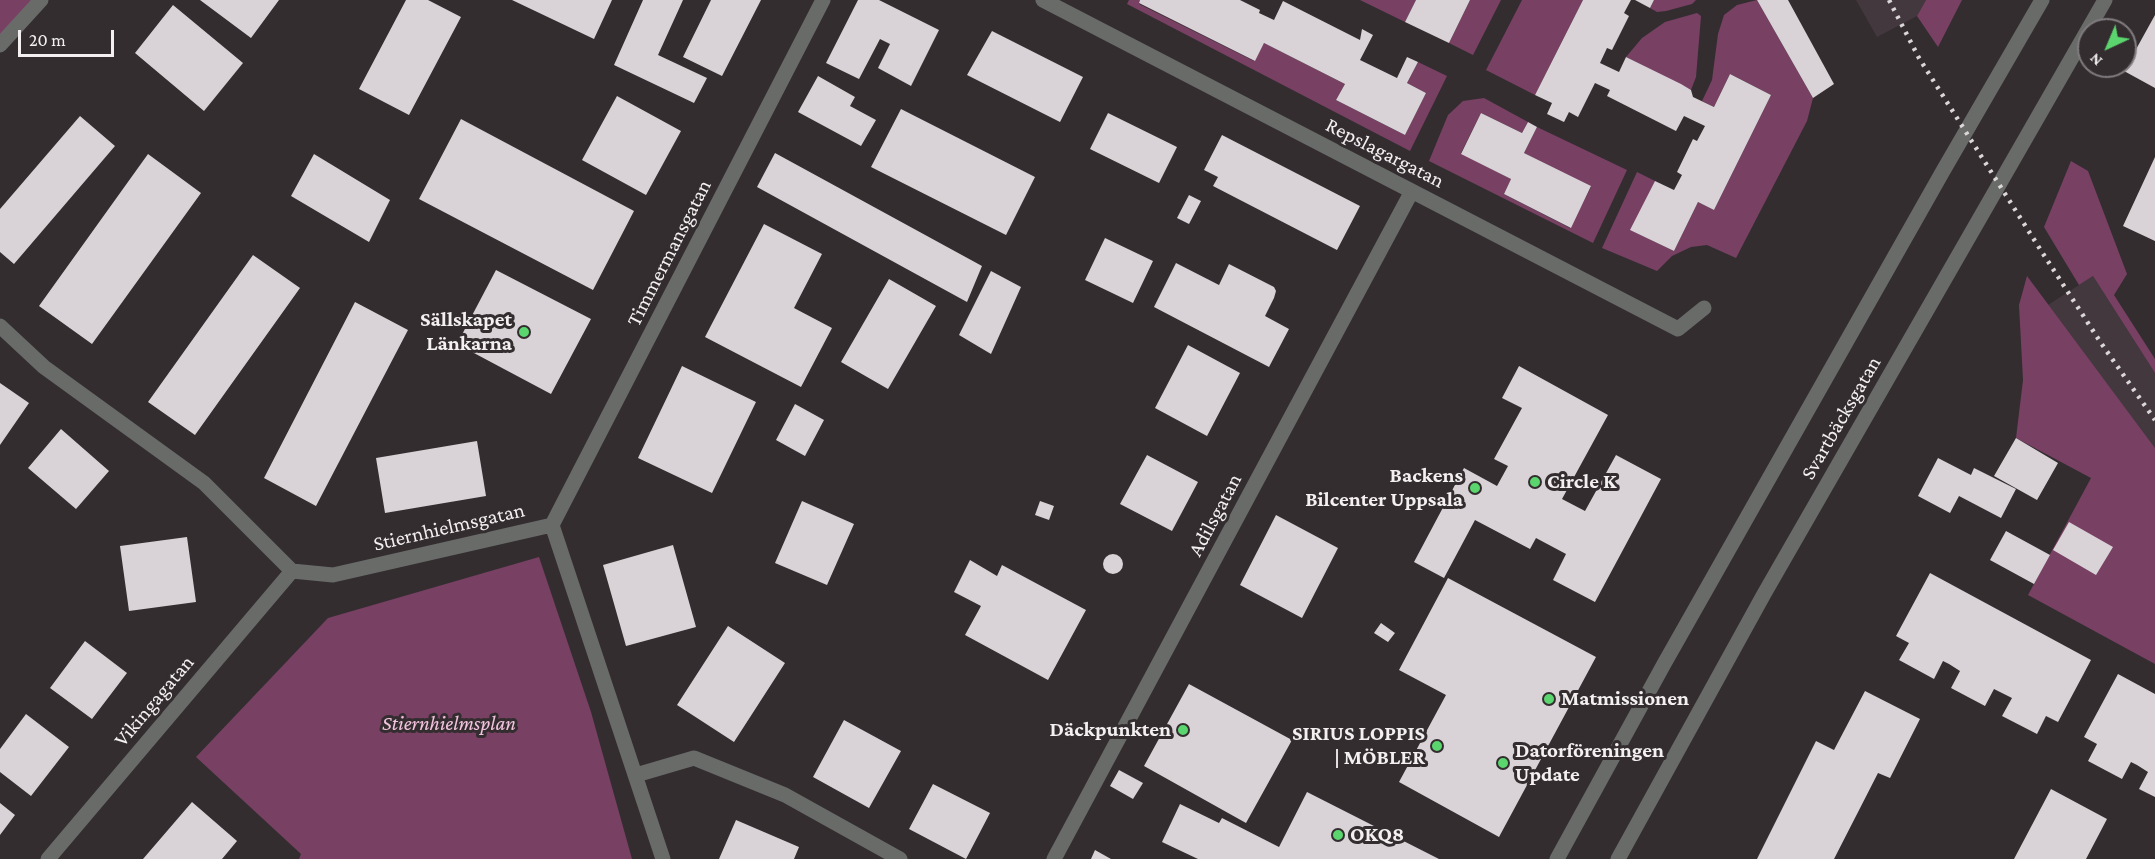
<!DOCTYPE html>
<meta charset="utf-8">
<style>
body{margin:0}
#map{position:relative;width:2155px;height:859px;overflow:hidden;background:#332d30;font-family:"Crimson Pro",serif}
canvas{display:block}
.north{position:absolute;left:2077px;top:18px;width:60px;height:60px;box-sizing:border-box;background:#332d30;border:2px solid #807b7e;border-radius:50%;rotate:224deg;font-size:16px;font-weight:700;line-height:24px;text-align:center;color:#f4f0f2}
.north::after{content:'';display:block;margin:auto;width:21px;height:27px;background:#5bd56e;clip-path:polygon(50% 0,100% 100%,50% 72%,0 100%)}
.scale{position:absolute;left:18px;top:30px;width:96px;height:27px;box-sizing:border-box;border:3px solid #f4f0f2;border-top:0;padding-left:8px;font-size:18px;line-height:21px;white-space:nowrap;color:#f4f0f2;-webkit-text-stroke:4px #332d30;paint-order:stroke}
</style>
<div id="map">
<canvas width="2155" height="859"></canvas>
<div class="north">N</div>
<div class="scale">20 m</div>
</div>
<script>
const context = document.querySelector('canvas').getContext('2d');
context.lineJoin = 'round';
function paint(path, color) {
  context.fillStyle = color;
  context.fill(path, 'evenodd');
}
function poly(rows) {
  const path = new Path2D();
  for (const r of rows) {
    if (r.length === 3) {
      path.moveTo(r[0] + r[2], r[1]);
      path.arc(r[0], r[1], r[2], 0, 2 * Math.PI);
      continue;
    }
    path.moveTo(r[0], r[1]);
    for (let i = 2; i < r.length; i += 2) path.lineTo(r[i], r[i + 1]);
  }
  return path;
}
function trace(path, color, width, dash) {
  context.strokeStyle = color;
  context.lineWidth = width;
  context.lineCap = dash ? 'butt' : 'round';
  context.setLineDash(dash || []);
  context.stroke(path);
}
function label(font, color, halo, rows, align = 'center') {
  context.font = font + ' "Crimson Pro",serif';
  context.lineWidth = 6;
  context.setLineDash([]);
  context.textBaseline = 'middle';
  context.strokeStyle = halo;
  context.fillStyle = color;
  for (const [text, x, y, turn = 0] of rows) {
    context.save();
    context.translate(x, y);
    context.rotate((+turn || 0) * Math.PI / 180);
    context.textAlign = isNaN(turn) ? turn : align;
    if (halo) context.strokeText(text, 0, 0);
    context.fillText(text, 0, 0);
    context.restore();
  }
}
const built = poly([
 [1856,0,1926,0,1917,16,1877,37],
 [2093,276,2155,373,2155,448,2048,305]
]);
const green = poly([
 [0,0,32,0,0,37],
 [1129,0,1140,0,1139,4,1254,61,1264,43,1345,84,1336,100,1405,135,1426,93,1407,83,1418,62,1447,76,1410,151,1127,4],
 [1360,0,1416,0,1405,22],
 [1470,0,1501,0,1473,55,1449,43],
 [1522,0,1583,0,1535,95,1486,70],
 [1654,0,1696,0,1692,4,1666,11,1657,12,1650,8],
 [1757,0,1813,98,1807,121,1736,258,1707,245,1691,247,1672,256,1657,271,1602,248,1637,172,1655,181,1631,230,1674,251,1698,202,1714,210,1771,95,1730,74,1714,107,1702,101,1712,80,1718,34,1724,15,1737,5],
 [1926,0,1962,0,1938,47,1917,16],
 [1697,13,1701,16,1696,77,1691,90,1626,57,1642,38,1665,22],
 [1484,98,1528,122,1522,133,1481,113,1461,153,1511,179,1504,194,1570,228,1591,187,1524,153,1537,127,1627,170,1593,243,1429,161,1448,115,1463,101],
 [2071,161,2088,171,2127,274,2114,295,2155,359,2155,373,2093,276,2079,285,2044,227],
 [2027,276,2155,448,2155,664,2028,595,2091,478,2016,438,2023,380,2019,305],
 [539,557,591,712,632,859,299,859,301,854,196,757,328,618]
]);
const building = poly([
 [200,0,279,0,251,38],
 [406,0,428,0,461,17,409,115,359,89],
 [512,0,612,0,594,39],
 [643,0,683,0,658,55,707,78,694,103,614,65],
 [711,0,761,0,722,76,683,57],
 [858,0,879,0,939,30,911,86,878,68,890,44,880,39,859,79,826,63],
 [1140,0,1240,0,1260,10,1259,13,1274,20,1283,1,1360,40,1362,29,1373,35,1360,60,1397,78,1407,57,1418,62,1407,83,1426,93,1405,135,1336,100,1345,84,1264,43,1255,61,1139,3],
 [1416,0,1470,0,1449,43,1405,22],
 [1583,0,1631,0,1624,13,1629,16,1612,50,1607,48,1600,63,1619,72,1626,57,1681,84,1691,90,1693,97,1714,107,1730,74,1771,95,1714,210,1698,202,1674,251,1630,230,1655,181,1674,190,1682,175,1677,172,1693,139,1697,141,1705,126,1684,116,1676,131,1607,96,1610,90,1595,83,1578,117,1569,112,1564,122,1547,114,1552,103,1535,95],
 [1635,0,1654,0,1650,8],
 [1757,0,1788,0,1834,84,1813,98],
 [173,5,243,63,204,111,135,53],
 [2155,15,2155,88,2124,71],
 [992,31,1083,77,1060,122,967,75],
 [818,76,855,97,850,106,876,120,861,146,798,112],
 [617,96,681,131,646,195,582,160],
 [901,109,1035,177,1006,235,871,167],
 [1108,113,1177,147,1159,183,1090,149],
 [1481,113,1522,133,1528,122,1537,127,1524,153,1591,186,1571,228,1504,194,1511,179,1461,154],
 [80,116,115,146,14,264,0,252,0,209],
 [461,119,634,211,593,290,419,199],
 [1222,135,1360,206,1337,250,1213,186,1218,177,1204,170],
 [775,153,982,266,967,302,757,187],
 [148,154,201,193,92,344,39,306],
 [314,154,390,200,369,242,291,196],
 [2155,157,2155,241,2123,226],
 [1189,195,1201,201,1189,224,1177,218],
 [764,224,822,254,794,308,832,328,801,387,705,337],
 [1105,238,1153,261,1133,303,1085,280],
 [253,255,300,288,195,435,148,402],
 [1176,263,1219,285,1229,264,1274,287,1276,291,1274,298,1265,316,1289,329,1269,367,1154,307],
 [496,270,591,319,551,394,457,344],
 [991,271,1021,287,991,354,959,335],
 [889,279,936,306,888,389,841,362],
 [355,302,408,330,316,506,264,478],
 [1188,345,1240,373,1207,436,1155,408],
 [682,366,756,402,712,493,638,458],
 [1519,366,1608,415,1562,499,1585,511,1616,455,1661,479,1595,602,1553,580,1566,554,1536,538,1530,549,1475,520,1444,578,1414,562,1464,468,1497,486,1508,466,1494,459,1522,408,1502,398],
 [0,383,29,403,0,445],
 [795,404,824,420,805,456,776,440],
 [61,429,109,471,76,509,28,468],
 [2016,438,2058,463,2037,500,1994,476],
 [477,441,486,496,385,513,376,458],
 [1147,455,1198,482,1172,531,1120,504],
 [1938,458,1971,475,1974,468,2016,489,2001,518,1959,496,1950,513,1918,496],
 [802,501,854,524,827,585,775,563],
 [1040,501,1054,506,1049,520,1035,515],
 [1276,515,1338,548,1302,618,1240,585],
 [2069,522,2113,547,2096,575,2053,550],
 [2006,531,2050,555,2034,584,1990,560],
 [187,537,196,602,129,611,120,546],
 [673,545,696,627,626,646,603,565],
 [1113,564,10],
 [970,560,997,576,1002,565,1086,610,1048,680,965,635,981,606,954,592],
 [1930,573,2091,660,2058,722,2046,716,2037,734,2002,716,2012,698,1994,689,1985,706,1951,688,1960,671,1949,664,1943,661,1934,679,1899,660,1909,643,1896,636],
 [1448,578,1596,657,1499,837,1399,782,1446,695,1399,670],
 [1381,623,1395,633,1388,642,1374,633],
 [728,626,785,663,734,742,677,705],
 [85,641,127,673,92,719,50,688],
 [2118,674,2155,694,2155,797,2139,789,2148,772,2137,765,2131,762,2122,779,2088,761,2097,744,2084,737],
 [1189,684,1292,740,1246,823,1144,766],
 [1865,691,1920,719,1890,778,1878,773,1834,859,1757,859,1816,741,1834,750],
 [26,714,69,747,31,796,0,772,0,749],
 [844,720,901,751,869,808,813,777],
 [1119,770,1143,783,1133,799,1110,786],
 [933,784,990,813,966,859,909,829],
 [2051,789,2107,819,2086,859,2014,859],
 [1307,792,1439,859,1198,859,1162,842,1180,804,1219,823,1222,818,1279,847],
 [192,802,237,841,222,859,143,859],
 [0,803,15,815,0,835],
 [736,820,799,847,794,859,719,859],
 [1095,850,1111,859,1091,859]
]);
const minor = poly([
 [1043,0,1678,329,1704,308],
 [0,45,41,0],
 [0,326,44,367,204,483,292,571,333,575,552,525,663,859],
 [552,525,823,0],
 [636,775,694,758,785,795,900,859],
 [48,859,292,571],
 [1054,859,1412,191]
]);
const tertiary = poly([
 [1557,859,1664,664,1943,171,2042,0],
 [1618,859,1764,594,2105,0]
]);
const rail = poly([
 [1889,0,1919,58,2040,249,2101,343,2155,420]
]);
const markers = [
 [524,332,6,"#5bd56e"],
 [1535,482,6,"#5bd56e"],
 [1475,488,6,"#5bd56e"],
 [1549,699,6,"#5bd56e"],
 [1183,730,6,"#5bd56e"],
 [1437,746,6,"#5bd56e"],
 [1503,763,6,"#5bd56e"],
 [1338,835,6,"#5bd56e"]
];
const streetNames = [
 ["Repslagargatan",1385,153,27],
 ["Timmermansgatan",669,253,-63],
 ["Svartbäcksgatan",1841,418,-60],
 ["Adilsgatan",1215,515,-62],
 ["Stiernhielmsgatan",449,527,-13],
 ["Vikingagatan",154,701,-50]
];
const poiNames = [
 ["Sällskapet",512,320],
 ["Länkarna",512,344],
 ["Backens",1463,476],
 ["Bilcenter Uppsala",1463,500],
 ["Circle K",1547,482,"left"],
 ["Matmissionen",1561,699,"left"],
 ["Däckpunkten",1171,730],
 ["SIRIUS LOPPIS",1425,734],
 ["| MÖBLER",1425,758],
 ["Datorföreningen",1515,751,"left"],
 ["Update",1515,775,"left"],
 ["OKQ8",1350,835,"left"]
];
const parkNames = [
 ["Stiernhielmsplan",449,724]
];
paint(built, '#43383e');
paint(green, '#784063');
paint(building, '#d9d2d6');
trace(minor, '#696b69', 15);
trace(tertiary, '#696b69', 15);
trace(rail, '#dbd6d8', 4.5, [3, 6]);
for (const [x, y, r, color] of markers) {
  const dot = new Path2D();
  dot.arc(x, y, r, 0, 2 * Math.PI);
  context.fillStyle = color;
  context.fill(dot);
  trace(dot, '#332d30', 2);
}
label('21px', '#f4f0f2', '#332d30', streetNames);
label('bold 21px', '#f4f0f2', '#332d30', poiNames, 'right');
label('italic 21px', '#f2c4de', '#332d30', parkNames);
</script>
